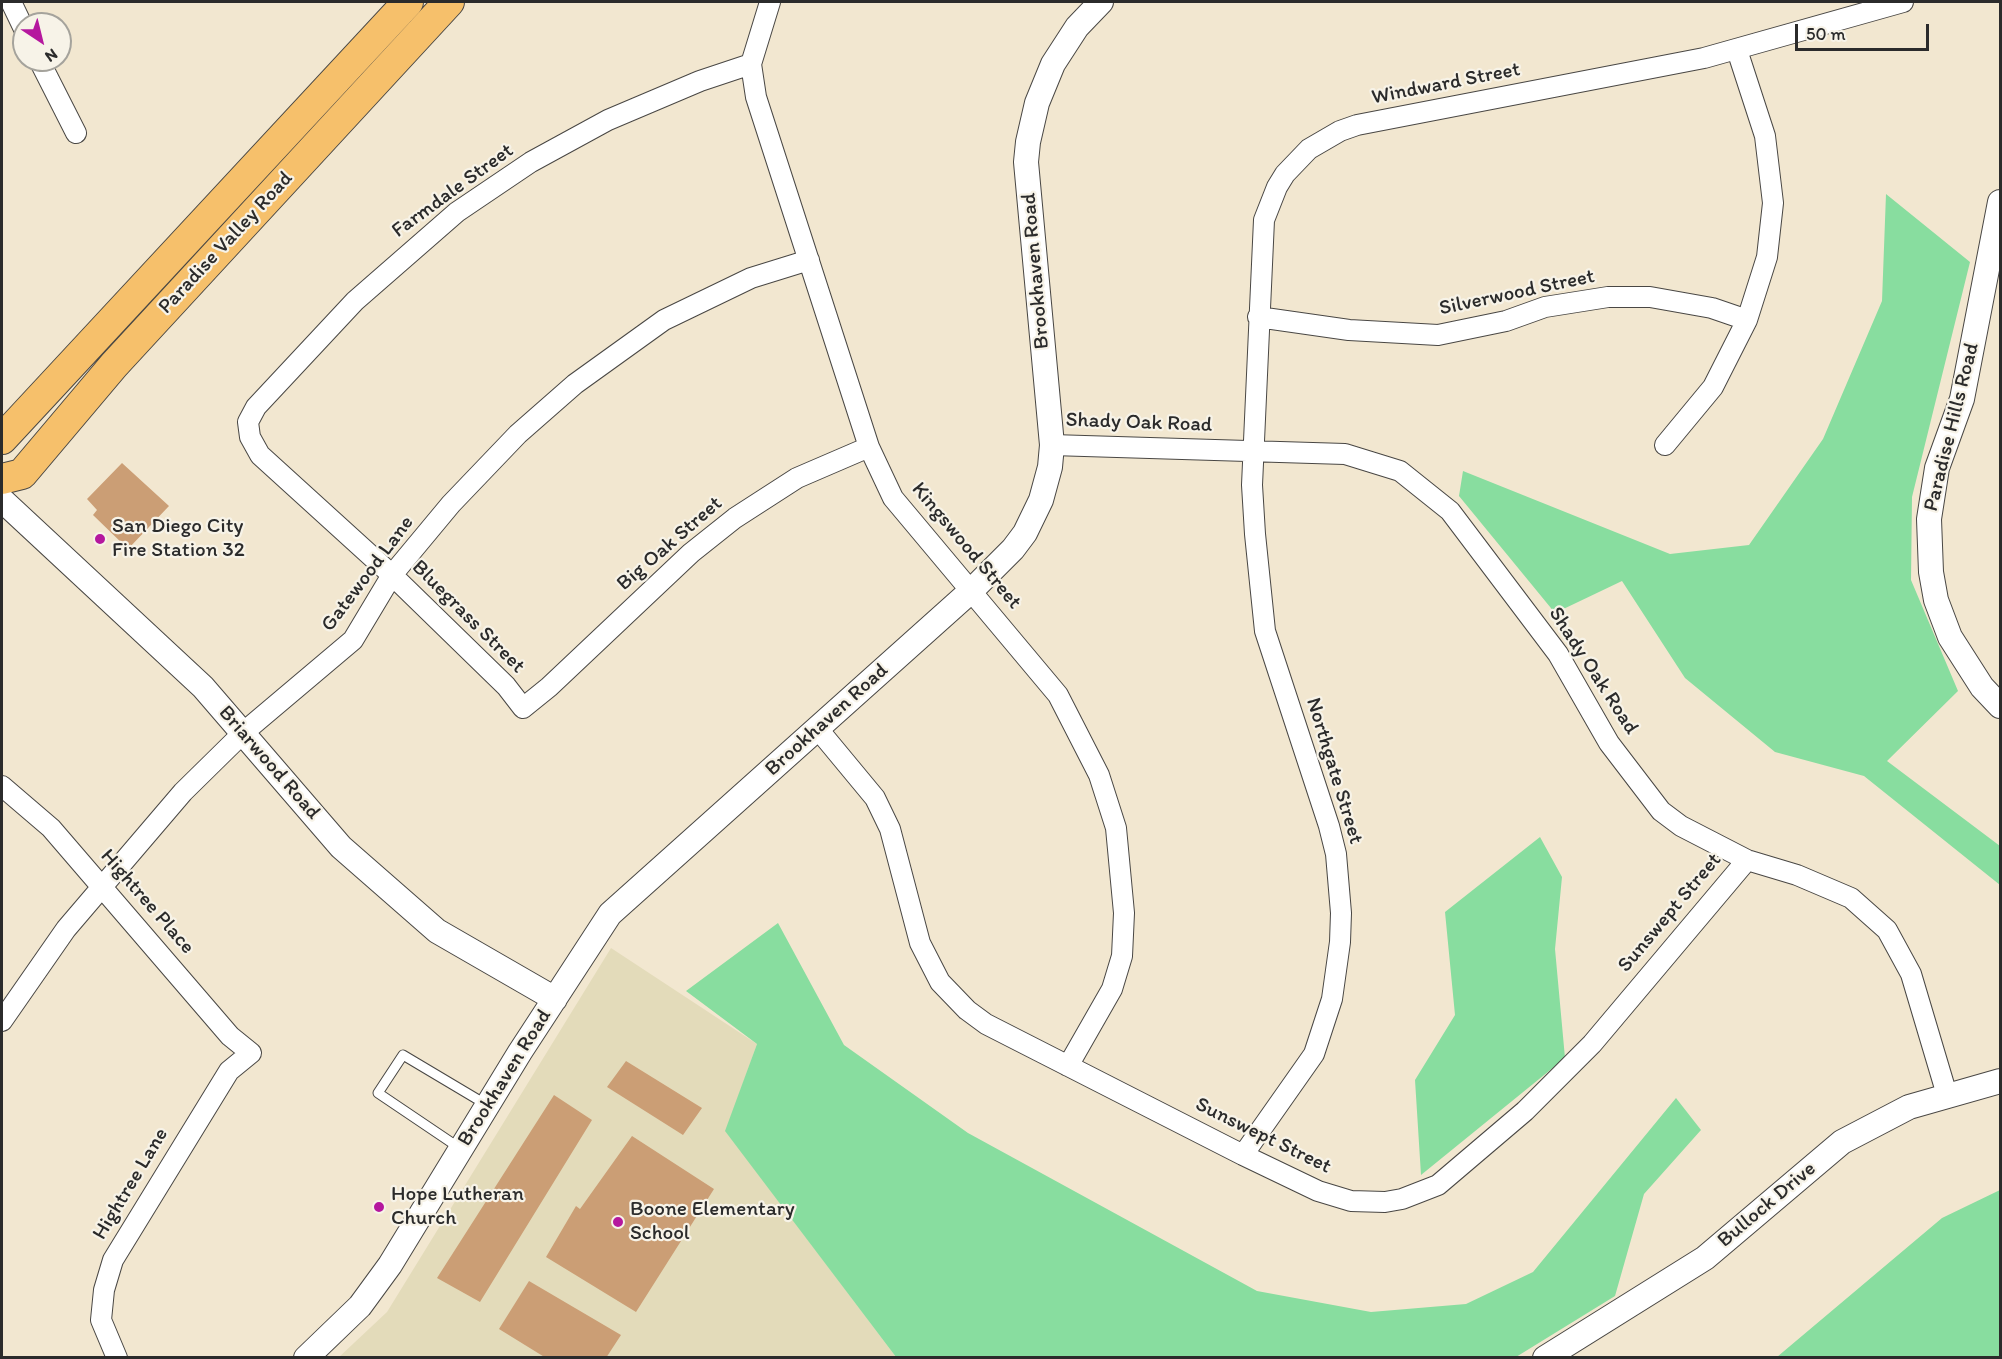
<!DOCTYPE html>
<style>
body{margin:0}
#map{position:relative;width:2002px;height:1359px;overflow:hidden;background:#f2e7d0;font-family:Itim,sans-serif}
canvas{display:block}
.frame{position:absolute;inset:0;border:3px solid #2b2b2b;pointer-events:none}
.north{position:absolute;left:12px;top:12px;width:60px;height:60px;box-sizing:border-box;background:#f7f3e8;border:2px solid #a5a39c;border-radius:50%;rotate:145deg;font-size:16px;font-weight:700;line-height:24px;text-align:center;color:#2b2b2b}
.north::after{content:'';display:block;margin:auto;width:21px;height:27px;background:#b5179e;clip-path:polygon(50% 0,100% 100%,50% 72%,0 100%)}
.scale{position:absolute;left:1795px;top:24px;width:134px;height:27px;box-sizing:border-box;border:3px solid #2b2b2b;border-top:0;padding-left:8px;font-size:18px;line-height:21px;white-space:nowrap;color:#2b2b2b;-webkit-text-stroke:4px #f7f3e8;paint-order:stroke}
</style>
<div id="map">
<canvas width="2002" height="1359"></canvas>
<div class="frame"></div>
<div class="north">N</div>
<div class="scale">50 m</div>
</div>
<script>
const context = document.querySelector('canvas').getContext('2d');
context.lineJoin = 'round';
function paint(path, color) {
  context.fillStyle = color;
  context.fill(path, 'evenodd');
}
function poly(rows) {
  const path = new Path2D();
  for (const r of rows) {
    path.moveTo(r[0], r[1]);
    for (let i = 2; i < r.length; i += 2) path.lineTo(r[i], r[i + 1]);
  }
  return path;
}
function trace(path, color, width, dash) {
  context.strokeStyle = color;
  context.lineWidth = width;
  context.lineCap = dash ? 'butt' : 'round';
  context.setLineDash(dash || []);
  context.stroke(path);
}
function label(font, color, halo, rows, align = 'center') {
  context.font = font + ' Itim,sans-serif';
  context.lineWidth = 4.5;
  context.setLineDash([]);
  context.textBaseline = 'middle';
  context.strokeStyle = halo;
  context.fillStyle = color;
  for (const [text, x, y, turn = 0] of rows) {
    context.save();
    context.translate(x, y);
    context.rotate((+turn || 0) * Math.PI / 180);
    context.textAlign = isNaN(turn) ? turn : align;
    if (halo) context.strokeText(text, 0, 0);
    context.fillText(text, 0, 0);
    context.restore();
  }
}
const built = poly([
 [611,948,757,1044,726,1131,896,1357,338,1358,387,1312]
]);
const green = poly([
 [1886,194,1970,262,1912,497,1911,580,1958,691,1887,761,2000,846,2000,885,1864,776,1775,752,1685,678,1622,581,1555,613,1459,496,1463,471,1670,554,1749,545,1823,439,1882,301],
 [1540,837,1562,877,1555,949,1565,1058,1421,1175,1415,1080,1455,1015,1445,912],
 [778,923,844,1045,968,1133,1257,1291,1371,1312,1466,1304,1533,1272,1676,1098,1701,1130,1644,1194,1615,1296,1516,1357,896,1357,725,1131,757,1044,686,991],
 [2000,1190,2000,1357,1777,1357,1942,1218]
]);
const building = poly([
 [122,463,169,506,128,549,93,515,97,510,87,499],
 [626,1061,702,1108,683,1135,607,1087],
 [554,1095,592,1120,480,1302,437,1278],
 [632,1136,714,1189,636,1312,546,1257,576,1206,580,1209],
 [529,1281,621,1335,606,1358,546,1358,499,1329]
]);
const service = poly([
 [461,1149,378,1093,403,1055,487,1105]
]);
const minor = poly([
 [770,2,751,64,756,97,869,447,893,498,1058,695,1099,775,1116,828,1124,913,1122,956,1112,989,1068,1066],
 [12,4,24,29],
 [39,60,76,133],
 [751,64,700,81,608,120,531,162,457,212,355,301,256,407,248,422,250,437,260,455,392,575,506,686,523,708,549,687,691,553,735,518,797,478,869,447],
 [1258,317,1349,330,1438,335,1506,321,1545,307,1608,297,1650,297,1712,308,1747,320],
 [1052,445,1345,454,1400,471,1450,511,1558,654,1609,743,1661,811,1681,826,1747,860,1797,875,1851,898,1887,930,1911,974,1947,1095],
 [1665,445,1713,387,1747,320,1767,257,1773,203,1765,136,1737,50],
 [817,728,875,798,890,829,920,943,940,982,967,1010,986,1024,1243,1155,1318,1191,1351,1201,1385,1202,1402,1199,1438,1185,1525,1111,1592,1044,1747,860],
 [2,786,51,828,230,1036,251,1053,229,1071,113,1260,104,1290,101,1320,117,1358],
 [2,1021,66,929,183,792,244,732,353,640,392,575,451,504,518,434,575,384,664,320,751,278,809,260],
 [1243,1155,1314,1054,1332,999,1340,942,1341,913,1336,854,1329,826,1265,631,1255,534,1252,485,1264,220,1277,187,1285,174,1309,149,1340,131,1357,125,1704,58,1903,2]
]);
const tertiary = poly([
 [2000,202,1962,399,1937,468,1929,519,1931,572,1936,600,1950,637,1982,687,2000,706],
 [2,500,203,687,341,847,437,931,555,999],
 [306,1358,360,1306,390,1265,520,1052,610,914,972,590,1013,549,1025,533,1041,500,1050,467,1052,445,1026,162,1028,142,1037,103,1053,64,1077,27,1101,2],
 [1545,1358,1705,1258,1842,1142,1909,1107,2000,1081]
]);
const primary = poly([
 [2,439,408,2],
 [2,479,22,474,114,365,449,2]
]);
const markers = [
 [100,539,6,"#b5179e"],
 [379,1207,6,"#b5179e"],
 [618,1222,6,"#b5179e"]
];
const streetNames = [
 ["Windward Street",1446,84,-11],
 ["Farmdale Street",453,191,-36],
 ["Paradise Valley Road",226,243,-47],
 ["Brookhaven Road",1036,271,-95],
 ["Silverwood Street",1517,293,-12],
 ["Shady Oak Road",1139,423,2],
 ["Paradise Hills Road",1952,427,-76],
 ["Big Oak Street",670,544,-41],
 ["Kingswood Street",966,546,50],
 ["Gatewood Lane",368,574,-53],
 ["Bluegrass Street",468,617,45],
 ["Shady Oak Road",1593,671,57],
 ["Brookhaven Road",827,720,-42],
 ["Briarwood Road",269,763,49],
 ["Northgate Street",1334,771,73],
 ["Hightree Place",147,902,49],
 ["Sunswept Street",1670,913,-50],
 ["Brookhaven Road",505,1078,-58],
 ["Sunswept Street",1263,1136,26],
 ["Hightree Lane",131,1184,-59],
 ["Bullock Drive",1767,1205,-40]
];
const poiNames = [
 ["San Diego City",112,527],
 ["Fire Station 32",112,551],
 ["Hope Lutheran",391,1195],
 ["Church",391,1219],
 ["Boone Elementary",630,1210],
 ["School",630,1234]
];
paint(built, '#e3dbba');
paint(green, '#88dd9f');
paint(building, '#cb9e75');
trace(service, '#494744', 11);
trace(minor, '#494744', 22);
trace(tertiary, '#494744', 26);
trace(primary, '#494744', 32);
trace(service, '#fff', 9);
trace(minor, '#fff', 20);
trace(tertiary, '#fff', 24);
trace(primary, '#f6c06b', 30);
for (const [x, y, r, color] of markers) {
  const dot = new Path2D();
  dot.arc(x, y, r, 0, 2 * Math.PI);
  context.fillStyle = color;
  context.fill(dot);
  trace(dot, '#f7f3e8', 2);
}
label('21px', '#2b2b2b', '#f7f3e8', streetNames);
label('21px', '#2b2b2b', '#f7f3e8', poiNames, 'left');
</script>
